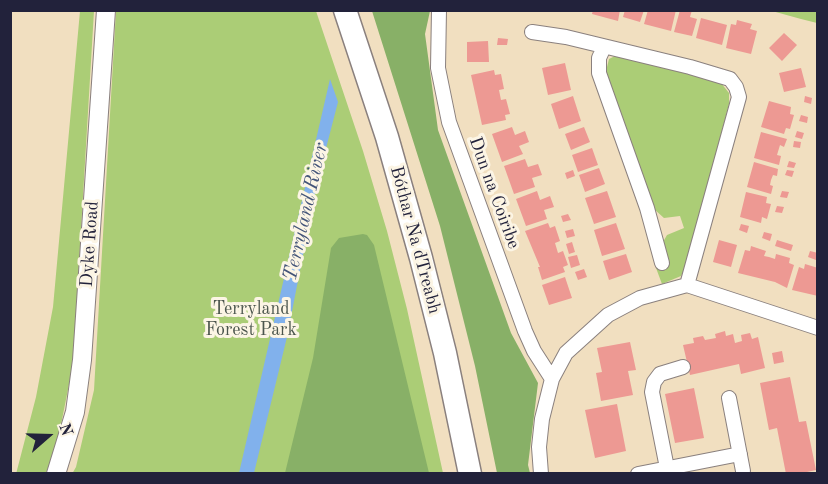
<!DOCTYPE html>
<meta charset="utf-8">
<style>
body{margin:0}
#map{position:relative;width:828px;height:484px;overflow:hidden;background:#f1dfc0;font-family:"Old Standard TT",serif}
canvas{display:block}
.frame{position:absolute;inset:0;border:12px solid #22223b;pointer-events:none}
.north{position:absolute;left:18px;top:406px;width:60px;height:60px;-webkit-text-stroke:4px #fcf5e5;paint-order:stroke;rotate:70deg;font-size:16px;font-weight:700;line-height:24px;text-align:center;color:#22223b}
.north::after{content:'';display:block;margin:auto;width:21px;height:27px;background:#22223b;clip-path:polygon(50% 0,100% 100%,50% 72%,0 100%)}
</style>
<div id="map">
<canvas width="828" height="484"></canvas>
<div class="frame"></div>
<div class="north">N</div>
</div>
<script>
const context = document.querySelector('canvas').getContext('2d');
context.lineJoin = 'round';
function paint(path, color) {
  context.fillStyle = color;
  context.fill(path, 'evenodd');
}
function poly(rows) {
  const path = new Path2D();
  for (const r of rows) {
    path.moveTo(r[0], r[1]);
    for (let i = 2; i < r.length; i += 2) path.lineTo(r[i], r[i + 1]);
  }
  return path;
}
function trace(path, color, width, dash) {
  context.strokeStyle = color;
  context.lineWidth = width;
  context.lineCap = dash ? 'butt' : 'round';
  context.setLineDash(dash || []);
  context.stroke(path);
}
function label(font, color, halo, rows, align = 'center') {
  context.font = font + ' "Old Standard TT",serif';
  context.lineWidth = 6;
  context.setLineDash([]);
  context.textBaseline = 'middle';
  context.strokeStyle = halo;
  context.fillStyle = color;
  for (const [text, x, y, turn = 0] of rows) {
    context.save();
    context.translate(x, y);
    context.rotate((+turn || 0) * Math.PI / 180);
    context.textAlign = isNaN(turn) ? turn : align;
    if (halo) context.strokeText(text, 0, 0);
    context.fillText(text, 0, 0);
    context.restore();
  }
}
const green = poly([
 [80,11,94,11,73,364,57,445,46,473,16,474,36,397,53,307],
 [116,11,316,11,363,151,387,231,407,309,443,473,72,474,76,467,94,390],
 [772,11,817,11,817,23,801,19],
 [617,55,721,83,729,93,729,104,686,266,681,276,662,284,656,268,668,264,663,242,667,235,684,228,680,216,664,218,654,209,605,75,609,59]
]);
const forest = poly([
 [372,11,430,11,425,34,438,130,511,333,538,383,528,465,530,473,497,473,475,366,440,226],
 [363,234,367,235,374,245,429,473,285,473,313,358,331,248,339,238]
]);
const water = poly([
 [330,79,338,102,317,183,287,337,254,473,239,473]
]);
const building = poly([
 [593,10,620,10,618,21,592,14],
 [625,10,644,10,640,22,623,17],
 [648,10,676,10,671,31,644,24],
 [680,10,692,10,690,17,697,19,692,36,674,32],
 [701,18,727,25,722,45,696,38],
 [737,20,752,24,750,29,757,31,751,54,726,48,731,24,736,25],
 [784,33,797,45,782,61,769,48],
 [498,38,508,39,507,45,497,45],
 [488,41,489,62,467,62,467,42],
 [565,63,571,90,548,95,542,68],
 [801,68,806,87,784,92,779,73],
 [494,70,495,75,501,74,504,89,499,90,501,100,506,99,510,114,505,115,506,120,482,125,471,75],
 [573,96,581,121,559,129,551,104],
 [805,96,812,98,811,104,804,102],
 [769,101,791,107,790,114,794,115,790,129,786,128,784,134,761,127],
 [801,115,808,117,807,123,799,121],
 [512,127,515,135,525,131,529,142,519,146,523,154,502,162,492,134],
 [584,127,590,142,571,150,565,134],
 [797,131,804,133,802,139,795,137],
 [761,132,787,139,784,147,780,145,777,155,781,156,779,165,754,158],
 [794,141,801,142,800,148,793,147],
 [592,148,598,165,578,172,572,155],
 [525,159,528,167,538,164,542,175,532,178,535,187,514,194,504,166],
 [789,161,796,163,794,168,787,167],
 [754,162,778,169,777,176,773,175,771,180,770,185,773,186,771,194,747,187],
 [599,168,605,184,585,192,579,175],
 [573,170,575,176,567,179,565,173],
 [787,170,794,171,792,177,785,175],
 [537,191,540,200,550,196,554,207,544,210,547,219,526,226,516,199],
 [607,191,616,217,594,224,585,198],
 [782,191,789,192,787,198,780,197],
 [746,192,767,197,766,203,771,204,767,219,762,217,761,223,740,217],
 [777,206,784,207,782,213,775,212],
 [568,214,571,220,563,222,561,216],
 [548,223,550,228,555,226,560,241,555,243,558,253,563,251,568,265,563,267,565,272,542,280,538,267,540,267,525,231],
 [616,223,625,249,602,256,594,230],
 [741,224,749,226,747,233,739,230],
 [573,229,575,236,567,238,565,231],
 [764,232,772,234,770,241,762,238],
 [719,240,737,245,731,267,713,262],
 [777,240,793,245,791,251,775,246],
 [572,242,575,252,569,254,566,244],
 [751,246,766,251,764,256,769,257,775,259,776,254,790,258,789,263,794,265,787,288,775,282,738,273,745,250,750,251],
 [810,251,818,253,816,260,808,257],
 [626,254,632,272,609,280,603,261],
 [577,255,580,265,571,268,568,257],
 [805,264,818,268,818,296,792,290,799,267,804,269],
 [584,269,587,277,578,280,575,272],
 [565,277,572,298,549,305,542,285],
 [725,331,726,336,733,334,735,343,742,341,741,335,750,333,752,339,758,337,765,368,741,374,739,364,690,375,683,345,694,343,693,338,703,336,705,340,716,338,715,334],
 [630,342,636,370,628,371,633,395,601,401,596,373,602,372,597,348],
 [782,351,784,362,774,364,772,353],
 [790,377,799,422,806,421,816,470,798,474,786,474,777,428,769,430,760,383],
 [694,388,704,438,675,443,665,394],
 [617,404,626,451,595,458,585,410]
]);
const minor = poly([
 [439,10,438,68,449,122,525,331,534,351,552,379],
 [532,32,566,37,690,67,730,79,736,87,739,97,687,285],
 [604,47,599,58,599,73,647,208,662,263],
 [729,398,743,471],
 [667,468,652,392,654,382,660,374,683,367],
 [541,474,539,447,542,419,552,379,566,353,608,315,640,298,687,285,818,328],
 [638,474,740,454]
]);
const tertiary = poly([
 [56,474,75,412,82,360,106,10]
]);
const trunk = poly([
 [345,10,387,137,421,258,445,353,470,474]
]);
const streetNames = [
 ["Dun na Coiribe",494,193,70],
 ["Bóthar Na dTreabh",415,240,75],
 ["Dyke Road",90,244,-86]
];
const parkNames = [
 ["Terryland",251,309],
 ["Forest Park",251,330]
];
const waterNames = [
 ["Terryland River",306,212,-77]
];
paint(green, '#abcd76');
paint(forest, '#88b067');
paint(water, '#81b1ec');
paint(building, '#ed9993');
trace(minor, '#8a807e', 16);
trace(tertiary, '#8a807e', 20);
trace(trunk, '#8a807e', 25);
trace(minor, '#fff', 14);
trace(tertiary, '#fff', 18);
trace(trunk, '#fff', 22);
label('18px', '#22223b', '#fcf5e5', streetNames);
label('18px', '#4b554d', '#fcf5e5', parkNames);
label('italic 20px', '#435479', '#fcf5e5', waterNames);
</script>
